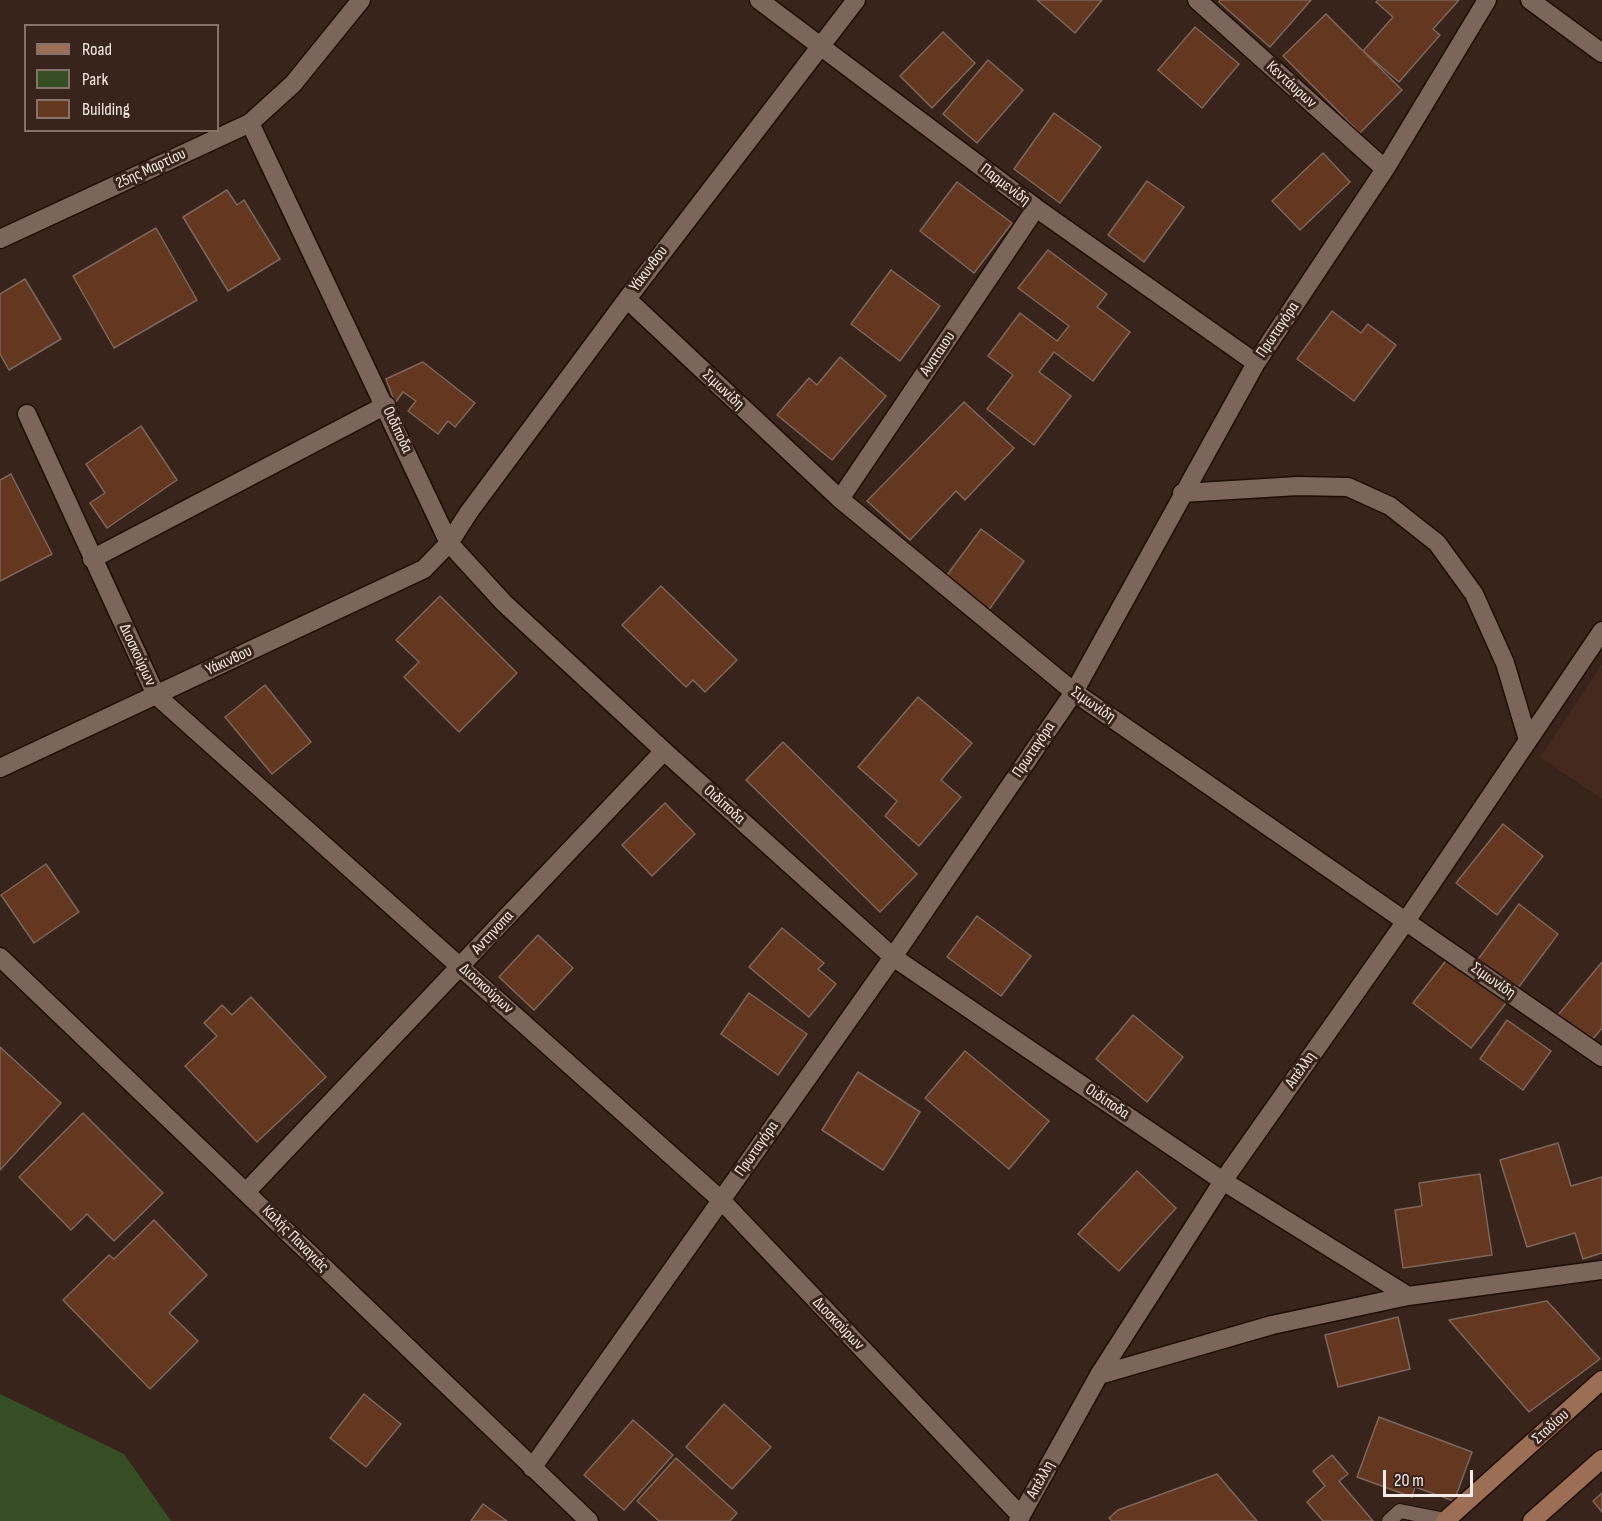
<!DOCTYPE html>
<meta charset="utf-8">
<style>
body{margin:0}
#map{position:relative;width:1602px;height:1521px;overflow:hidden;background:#38241b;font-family:"Sofia Sans Condensed",sans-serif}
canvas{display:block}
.legend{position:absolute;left:24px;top:24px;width:195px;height:108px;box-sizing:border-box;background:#38241b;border:2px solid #85736b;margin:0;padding:8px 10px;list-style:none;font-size:18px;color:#f8eae4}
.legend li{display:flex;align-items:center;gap:12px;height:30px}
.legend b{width:30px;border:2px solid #85736b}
.scale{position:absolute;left:1383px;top:1470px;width:90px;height:27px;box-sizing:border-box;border:3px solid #f8eae4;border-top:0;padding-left:8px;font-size:18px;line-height:21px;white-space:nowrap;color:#f8eae4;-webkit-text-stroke:4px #38241b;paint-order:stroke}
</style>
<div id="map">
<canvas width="1602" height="1521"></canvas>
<ul class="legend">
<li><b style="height:8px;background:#9c6e56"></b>Road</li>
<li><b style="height:16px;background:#374e25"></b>Park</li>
<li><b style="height:16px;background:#643721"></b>Building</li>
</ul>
<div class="scale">20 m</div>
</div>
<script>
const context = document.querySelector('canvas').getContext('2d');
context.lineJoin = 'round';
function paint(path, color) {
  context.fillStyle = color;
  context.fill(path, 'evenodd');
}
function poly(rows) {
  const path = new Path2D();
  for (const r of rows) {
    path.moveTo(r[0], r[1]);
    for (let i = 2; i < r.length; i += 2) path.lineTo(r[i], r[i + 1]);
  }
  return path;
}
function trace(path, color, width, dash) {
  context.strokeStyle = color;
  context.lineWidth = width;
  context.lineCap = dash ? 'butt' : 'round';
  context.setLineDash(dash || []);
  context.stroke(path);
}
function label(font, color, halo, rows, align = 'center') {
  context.font = font + ' "Sofia Sans Condensed",sans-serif';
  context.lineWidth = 6;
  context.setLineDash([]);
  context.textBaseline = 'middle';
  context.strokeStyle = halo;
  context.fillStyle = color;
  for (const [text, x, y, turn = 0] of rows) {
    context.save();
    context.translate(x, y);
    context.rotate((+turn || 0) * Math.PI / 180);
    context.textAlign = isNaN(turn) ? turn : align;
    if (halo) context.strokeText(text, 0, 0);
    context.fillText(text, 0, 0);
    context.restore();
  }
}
const built = poly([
 [1602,664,1602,799,1540,757]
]);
const green = poly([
 [0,1394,124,1454,171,1521,0,1521]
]);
const building = poly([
 [1037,0,1102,0,1075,33,1037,0],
 [1220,0,1311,0,1270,47,1219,2,1220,0],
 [1378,0,1459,0,1433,29,1440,35,1399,82,1363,51,1393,17,1376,2,1378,0],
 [1326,14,1402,90,1360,133,1283,56,1326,14],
 [1195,27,1239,64,1202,108,1158,70,1195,27],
 [943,32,975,63,932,108,900,76,943,32],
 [988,60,1023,90,977,143,943,114,988,60],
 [1054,113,1101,147,1060,203,1014,169,1054,113],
 [1323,153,1350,182,1300,230,1272,201,1323,153],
 [1147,181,1184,207,1144,262,1108,235,1147,181],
 [957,182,1012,223,974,273,920,231,957,182],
 [227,190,237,205,244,200,280,259,228,291,183,217,227,190],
 [156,228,197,300,114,348,73,276,156,228],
 [1048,250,1107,294,1097,307,1130,332,1093,381,1054,352,1039,372,1071,396,1034,445,987,409,1013,375,988,356,1020,313,1057,341,1069,326,1018,288,1048,250],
 [891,270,940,306,900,361,851,324,891,270],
 [25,279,61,339,9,370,0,354,0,294,25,279],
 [1332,311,1361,333,1368,324,1396,345,1354,401,1297,359,1332,311],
 [840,357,886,396,832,460,777,415,809,378,817,385,840,357],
 [423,362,475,403,455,427,448,421,438,434,408,411,416,401,403,392,395,403,386,379,423,362],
 [964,402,1014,448,965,500,956,491,910,540,867,501,964,402],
 [141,426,177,480,107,528,90,503,105,493,86,464,141,426],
 [11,474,52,554,0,581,0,480,11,474],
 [981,529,1024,561,985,615,942,582,981,529],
 [661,586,737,660,705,692,693,680,686,687,622,625,661,586],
 [440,596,517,673,459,732,404,677,419,662,396,640,440,596],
 [265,685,311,742,272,774,225,717,265,685],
 [918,697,972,743,941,780,961,797,919,846,885,816,897,801,858,767,918,697],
 [783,742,917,874,880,912,746,780,783,742],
 [665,803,695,834,652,876,622,845,665,803],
 [1503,824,1543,856,1497,915,1456,883,1503,824],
 [46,864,79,912,34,943,1,895,46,864],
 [1519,904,1558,934,1515,992,1476,962,1519,904],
 [977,916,1031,956,1001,996,947,957,977,916],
 [782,928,824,963,818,969,836,984,809,1017,749,967,782,928],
 [538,935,573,968,534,1010,499,977,538,935],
 [1448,958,1506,1003,1471,1048,1413,1003,1448,958],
 [1602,962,1602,1028,1591,1041,1558,1015,1602,962],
 [749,993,807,1034,778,1075,721,1034,749,993],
 [251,997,326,1077,257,1142,185,1066,217,1036,204,1023,222,1005,232,1015,251,997],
 [1133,1015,1183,1057,1147,1102,1096,1059,1133,1015],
 [1507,1020,1551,1051,1523,1090,1480,1059,1507,1020],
 [0,1047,61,1103,0,1170,0,1047],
 [965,1051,1049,1121,1009,1169,925,1098,965,1051],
 [858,1072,920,1112,883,1170,822,1130,858,1072],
 [83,1113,163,1193,114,1241,87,1214,71,1230,19,1177,83,1113],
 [1558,1143,1571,1186,1602,1177,1602,1253,1583,1259,1575,1233,1527,1247,1500,1160,1558,1143],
 [1137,1171,1176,1208,1119,1271,1078,1234,1137,1171],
 [1480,1174,1492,1255,1403,1268,1395,1210,1422,1206,1419,1183,1480,1174],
 [154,1220,207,1275,169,1313,198,1341,150,1389,63,1300,109,1255,114,1259,154,1220],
 [1547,1301,1600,1359,1529,1412,1449,1320,1547,1301],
 [1398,1317,1410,1369,1338,1387,1325,1335,1398,1317],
 [364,1394,401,1424,366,1467,330,1438,364,1394],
 [724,1404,771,1447,732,1489,686,1447,724,1404],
 [1379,1417,1472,1452,1454,1501,1415,1487,1412,1497,1357,1477,1379,1417],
 [633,1420,673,1455,624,1510,584,1475,633,1420],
 [1332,1455,1348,1474,1339,1481,1373,1521,1323,1521,1307,1502,1325,1486,1313,1471,1332,1455],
 [676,1458,737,1513,730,1521,659,1521,637,1501,676,1458],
 [1217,1474,1257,1521,1112,1521,1109,1518,1118,1510,1217,1474],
 [1602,1493,1602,1512,1593,1501,1602,1493],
 [483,1504,507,1521,471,1521,483,1504]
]);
const service = poly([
 [1389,1521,1400,1511,1446,1520]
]);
const minor = poly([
 [759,0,1036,208,1256,363],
 [1197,0,1385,169],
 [1530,0,1602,53],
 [250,123,449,543,504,603,664,751,893,957,1223,1181,1408,1296],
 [627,299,840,499,1074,692,1602,1057],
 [27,414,156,695,721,1200,1021,1516],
 [1182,493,1298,486,1348,487,1390,506,1437,543,1474,594,1505,663,1528,740],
 [840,499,1036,208],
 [92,559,386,405],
 [0,768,424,569,449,543,469,512,627,299,856,0],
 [247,1191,664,751],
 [1099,1375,1272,1325,1408,1296,1602,1270],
 [532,1468,893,957,1074,692,1256,363,1385,169,1487,0],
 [1018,1521,1099,1375,1223,1181,1406,921,1602,631]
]);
const tertiary = poly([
 [0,239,250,123,293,84,361,0],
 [0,957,589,1521]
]);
const secondary = poly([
 [1445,1521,1602,1380],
 [1532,1521,1602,1459]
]);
const streetNames = [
 ["Κεντάυρων",1291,85,42],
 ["25ης Μαρτίου",151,169,-25],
 ["Παρμενίδη",1005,185,37],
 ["Υάκυνθου",649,269,-53],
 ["Πρωταγόρα",1278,330,-56],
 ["Αναταιου",938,354,-56],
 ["Σιμωνίδη",723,390,43],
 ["Οιδίποδα",397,430,65],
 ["Διοσκούρων",137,655,65],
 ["Υάκινθου",229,661,-25],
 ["Σιμωνίδη",1093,705,35],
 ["Πρωταγόρα",1034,750,-56],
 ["Οιδίποδα",724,805,42],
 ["Αντηνοπα",493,933,-47],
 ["Σιμωνίδη",1493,981,35],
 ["Διοσκούρων",486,989,42],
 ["Απέλλη",1301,1070,-55],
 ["Οιδίποδα",1107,1102,34],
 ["Πρωταγόρα",757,1149,-55],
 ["Καλής Παναγιάς",295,1239,45],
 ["Διοσκούρων",838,1324,46],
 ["Σταδίου",1551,1427,-42],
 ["Απέλλη",1041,1480,-61]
];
paint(built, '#442a1e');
paint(green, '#374e25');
paint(building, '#643721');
trace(building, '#7d665b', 1.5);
trace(service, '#1e0d05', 16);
trace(minor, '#1e0d05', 21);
trace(tertiary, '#1e0d05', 21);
trace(secondary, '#1e0d05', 21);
trace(service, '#7c655a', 14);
trace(minor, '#7c655a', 18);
trace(tertiary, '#7c655a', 18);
trace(secondary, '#9c6e56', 18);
label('16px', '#f8eae4', '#38241b', streetNames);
</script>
